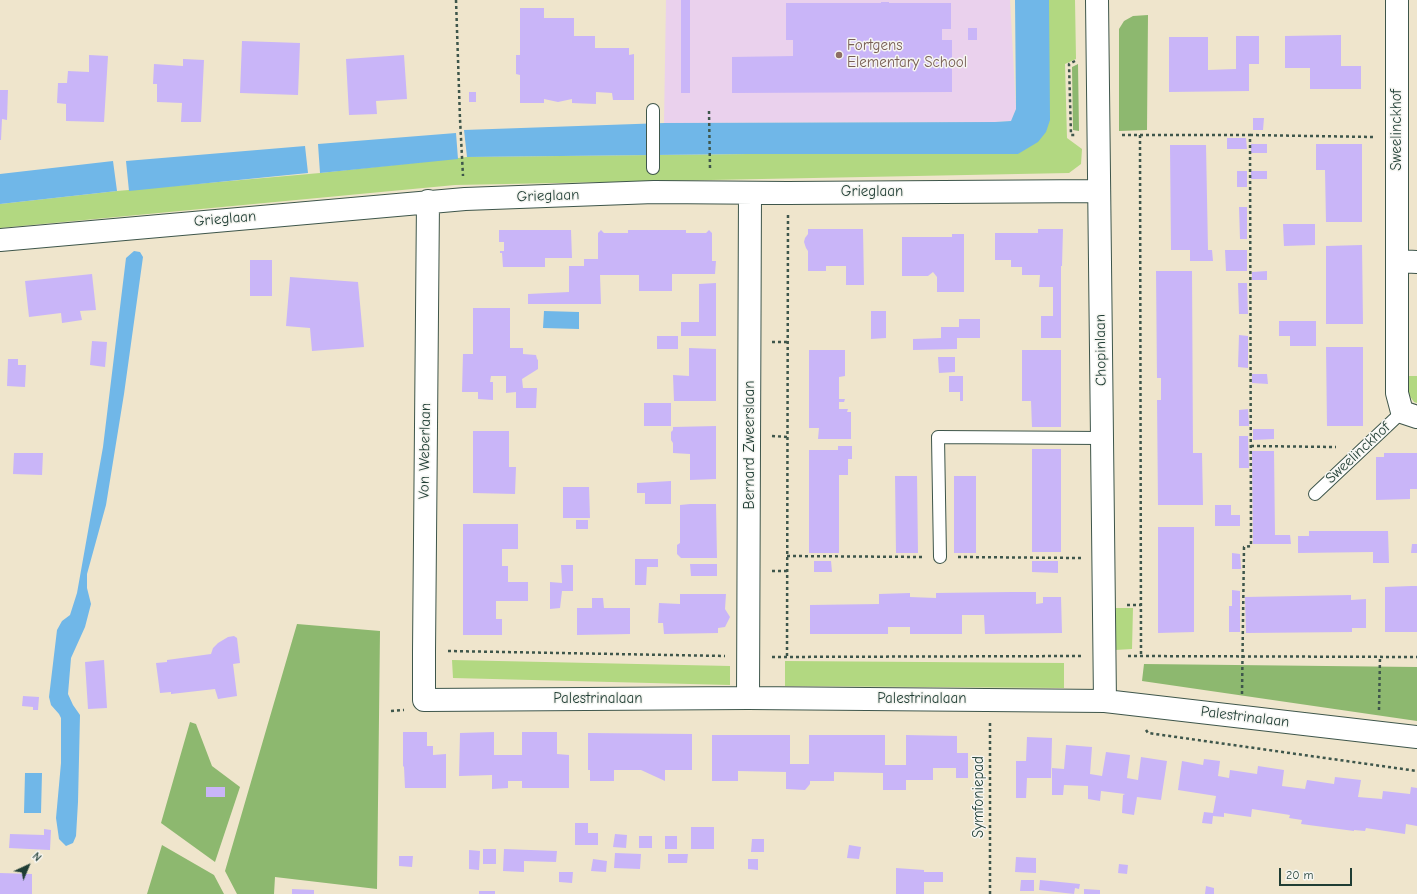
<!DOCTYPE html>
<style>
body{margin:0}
#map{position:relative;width:1417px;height:894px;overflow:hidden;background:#efe5cc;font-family:"Comic Neue",sans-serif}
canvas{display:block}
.north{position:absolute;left:8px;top:846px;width:40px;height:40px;-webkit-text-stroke:3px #f6f6f2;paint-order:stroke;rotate:44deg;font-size:11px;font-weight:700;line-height:16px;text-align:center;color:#1f3d34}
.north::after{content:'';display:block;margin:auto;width:14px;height:18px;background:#1f3d34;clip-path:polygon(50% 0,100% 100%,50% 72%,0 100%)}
.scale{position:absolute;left:1279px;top:868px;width:73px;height:18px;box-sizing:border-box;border:2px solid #1f3d34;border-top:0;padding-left:5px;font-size:12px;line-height:14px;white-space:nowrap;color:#1f3d34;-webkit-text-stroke:3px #f6f6f2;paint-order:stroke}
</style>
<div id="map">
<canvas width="1417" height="894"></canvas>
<div class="north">N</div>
<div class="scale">20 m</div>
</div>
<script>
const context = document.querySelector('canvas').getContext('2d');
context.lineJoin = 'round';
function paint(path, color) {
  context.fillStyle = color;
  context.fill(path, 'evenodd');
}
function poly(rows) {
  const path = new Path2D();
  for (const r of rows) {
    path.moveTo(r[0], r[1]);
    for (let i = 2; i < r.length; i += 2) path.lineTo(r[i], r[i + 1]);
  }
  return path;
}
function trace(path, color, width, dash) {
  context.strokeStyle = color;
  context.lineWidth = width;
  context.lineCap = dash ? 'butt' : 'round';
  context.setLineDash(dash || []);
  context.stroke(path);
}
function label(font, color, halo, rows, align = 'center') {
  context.font = font + ' "Comic Neue",sans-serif';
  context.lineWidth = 3;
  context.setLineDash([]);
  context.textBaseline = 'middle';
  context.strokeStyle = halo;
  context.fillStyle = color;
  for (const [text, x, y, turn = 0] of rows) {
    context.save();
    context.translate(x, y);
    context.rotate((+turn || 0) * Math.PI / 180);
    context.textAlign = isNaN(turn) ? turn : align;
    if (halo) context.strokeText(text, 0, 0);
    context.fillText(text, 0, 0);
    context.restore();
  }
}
const built = poly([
 [666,0,1010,0,1016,109,1011,121,995,122,664,123]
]);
const green = poly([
 [1049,0,1075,0,1076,59,1065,64,1067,138,1082,149,1081,164,1069,173,455,185,0,228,0,204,117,191,320,173,467,157,748,154,1018,154],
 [1408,376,1417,376,1417,403,1414,402,1407,392],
 [1116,608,1133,608,1132,649,1115,650],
 [452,660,730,666,730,685,453,678],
 [785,661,1064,663,1064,688,785,686]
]);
const forest = poly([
 [1148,15,1147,130,1119,131,1119,29,1124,21,1133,16],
 [1078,64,1079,131,1073,130,1072,67],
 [297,624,380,631,377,889,275,877,274,894,237,894,225,871],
 [1144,664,1417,667,1417,721,1142,681],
 [190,722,196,724,212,766,240,787,215,862,161,823],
 [162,845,214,875,224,894,147,894]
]);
const water = poly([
 [1015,0,1049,0,1050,120,1046,132,1038,142,1018,154,748,154,467,157,464,130,664,123,995,122,1011,121,1016,109],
 [456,133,458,159,320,173,318,144],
 [305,146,308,173,129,191,126,161],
 [113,161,117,191,0,204,0,174],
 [134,251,140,252,143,257,124,394,106,505,87,574,87,588,91,604,85,627,71,658,68,694,73,705,80,715,78,802,76,836,73,843,66,846,59,839,56,818,61,763,61,718,59,714,51,705,49,697,57,630,62,621,70,615,77,593,103,447,126,258],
 [544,311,579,312,579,329,543,328],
 [25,773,42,773,41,813,24,813]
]);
const building = poly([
 [681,0,690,0,690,93,681,93],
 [881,2,889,2,889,3,951,3,951,29,942,29,942,40,952,40,952,92,732,93,732,57,793,56,793,40,786,40,786,3,881,3],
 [520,8,544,8,544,18,574,18,574,36,595,36,595,48,629,48,629,55,634,54,634,100,613,100,612,93,596,92,596,104,572,103,572,99,558,102,544,99,544,103,520,103,520,75,516,74,516,55,520,55],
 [968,28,977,28,977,40,968,40],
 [1341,35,1341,66,1361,66,1361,89,1310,89,1310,68,1285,68,1285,36],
 [1236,36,1259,36,1259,64,1249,64,1249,91,1169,92,1169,37,1208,37,1208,70,1236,69],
 [242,41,300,43,298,95,240,93],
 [89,55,108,56,104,122,66,121,66,104,57,103,58,83,67,83,68,71,89,72],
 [404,55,407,99,376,101,377,114,349,115,346,59],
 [183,59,204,60,201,122,181,122,182,103,157,102,157,84,153,84,154,64,183,66],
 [0,90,8,90,7,120,2,119,1,140,0,140],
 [469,92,476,92,476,102,469,102],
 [1253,118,1264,118,1263,130,1253,130],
 [1227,138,1246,138,1247,149,1227,149],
 [1251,144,1267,144,1267,153,1251,153],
 [1316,144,1362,144,1362,222,1326,222,1325,170,1316,170],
 [1170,145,1206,145,1208,250,1212,250,1213,261,1190,261,1190,250,1171,250],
 [1237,171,1247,171,1247,187,1237,187],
 [1251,171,1267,171,1267,179,1251,179],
 [1239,207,1247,207,1247,239,1240,239],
 [1283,224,1315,224,1315,245,1284,246],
 [808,229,863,229,864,285,846,285,846,266,826,266,826,271,808,271,808,251,806,248,804,242,805,238,808,234],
 [1038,229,1063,229,1062,266,1061,266,1061,338,1041,338,1041,316,1053,316,1053,287,1039,287,1040,275,1022,275,1022,267,1011,267,1011,260,995,260,995,233,1038,233],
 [499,230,571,230,572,258,545,258,545,267,503,267,502,253,500,253,500,251,504,251,504,242,499,242],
 [601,230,604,233,628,233,628,230,686,230,686,233,706,233,709,230,712,233,712,261,716,261,715,274,672,274,672,291,639,291,639,275,600,275,601,304,528,304,528,294,569,292,569,266,584,266,584,259,598,259,598,233],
 [952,234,964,234,964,292,937,292,937,277,933,272,928,276,902,276,902,237,952,237],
 [1362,245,1363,324,1326,324,1326,246],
 [1225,250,1247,250,1247,271,1226,271],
 [250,260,272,260,272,296,250,296],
 [1156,271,1192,271,1193,453,1202,453,1203,505,1158,505,1157,400,1161,400,1161,378,1157,378],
 [1267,271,1267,280,1252,280,1252,272],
 [92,274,96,310,80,311,82,320,62,323,61,313,29,317,25,281],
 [290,277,358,282,364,347,312,351,310,328,286,326],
 [716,283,716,336,681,336,681,322,699,322,699,284],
 [1238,283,1247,283,1248,314,1239,314],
 [473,308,510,308,510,348,523,348,523,354,536,355,537,359,538,360,538,369,522,379,523,388,537,388,536,408,516,408,516,392,506,393,506,376,491,376,490,382,493,382,493,400,478,399,478,392,462,392,463,354,473,354],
 [871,311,886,311,886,338,871,339],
 [959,319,980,319,980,338,957,338,957,349,913,350,913,339,941,338,941,327,959,327],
 [1279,321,1316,321,1316,346,1290,346,1290,336,1279,336],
 [1239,335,1248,336,1248,368,1238,367],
 [657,336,678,336,678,349,657,349],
 [92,341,107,342,105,367,90,365],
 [1326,347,1363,347,1363,426,1327,426],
 [689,348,716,349,716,401,674,401,673,375,689,376],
 [809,350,845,350,845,376,839,377,839,399,845,399,844,402,839,402,839,409,848,409,847,412,851,412,851,439,818,439,819,428,809,428],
 [1022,350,1061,350,1061,427,1032,427,1031,401,1022,401],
 [938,357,955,357,955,372,939,373],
 [8,359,18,359,18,365,26,365,25,387,7,386],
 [1252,374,1267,374,1268,384,1252,383],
 [949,376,963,376,963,401,960,401,960,392,949,392],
 [644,403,671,403,671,426,644,426],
 [1248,409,1249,426,1239,426,1239,410],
 [716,426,716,479,690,480,690,454,673,453,673,443,671,440,671,432,673,430,673,427],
 [1253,429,1274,429,1274,439,1253,440],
 [473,431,509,431,509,467,516,467,515,494,473,493],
 [1239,436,1248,436,1249,468,1239,468],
 [838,446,852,446,852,459,848,459,848,475,839,475,839,553,809,553,809,450,838,450],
 [1032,449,1061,449,1061,552,1032,552],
 [1252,451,1274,451,1275,535,1290,535,1291,544,1253,544],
 [14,453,43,453,42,475,13,474],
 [1384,453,1417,453,1417,489,1410,489,1410,499,1376,500,1376,457,1384,457],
 [895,476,917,476,918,553,896,553],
 [954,476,976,476,976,553,954,553],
 [671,481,671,504,645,504,645,493,637,493,637,483],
 [563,487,589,487,590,518,563,518],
 [690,504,716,504,717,558,681,558,677,554,677,545,680,543,680,505],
 [1215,505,1231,505,1231,515,1240,515,1240,526,1215,526],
 [576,520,588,520,588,529,576,529],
 [463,524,518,524,518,549,502,549,502,566,508,566,508,582,528,582,528,601,496,601,496,619,502,619,502,635,463,635],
 [1158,527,1194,527,1194,632,1158,633],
 [1309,531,1388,531,1389,563,1373,563,1373,552,1298,553,1298,536,1309,536],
 [1412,544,1417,544,1417,553,1411,553],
 [1232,553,1240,554,1241,569,1232,569],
 [635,559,658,559,658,567,647,567,646,585,635,585],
 [814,561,831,561,832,572,814,572],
 [1032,561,1058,561,1058,573,1032,572],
 [690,564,717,564,717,576,691,576],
 [561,565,573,565,573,591,562,591,560,608,550,609,550,582,562,583],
 [1411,586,1417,586,1417,632,1385,632,1385,587],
 [1232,590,1240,591,1240,632,1229,632,1229,606,1232,606],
 [1011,592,1036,592,1036,604,1043,603,1043,597,1061,597,1062,633,985,634,984,615,962,615,962,634,910,634,910,627,888,627,888,634,810,634,810,605,879,604,879,594,910,593,910,597,936,598,936,593],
 [680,594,726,594,725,609,730,617,725,627,718,628,718,633,664,634,663,623,658,623,659,603,680,604],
 [1351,595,1351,600,1366,599,1366,628,1352,628,1352,632,1246,633,1245,597],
 [592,598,603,598,604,608,630,608,630,634,577,635,577,608,592,608],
 [234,636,237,638,240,663,233,664,237,696,218,699,215,689,171,694,171,692,160,693,156,663,167,662,167,660,211,654,213,648,218,643,228,637],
 [104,660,107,708,88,709,85,662],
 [23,696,39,697,38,710,33,710,33,707,22,706],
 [403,732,427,732,427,746,433,746,433,755,446,754,446,788,405,788,404,767,403,766],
 [494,732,494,755,522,755,522,732,557,732,557,754,569,755,569,788,522,788,522,781,508,781,508,788,492,789,492,775,459,776,460,733],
 [588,733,692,734,692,770,665,770,665,781,641,770,614,770,614,781,590,781,590,770,588,770],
 [712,735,790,735,790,764,809,764,809,735,885,735,885,765,906,765,906,735,957,736,957,753,968,753,968,778,956,778,956,768,933,768,933,780,906,780,906,790,883,790,883,773,834,772,834,781,810,781,810,784,805,790,786,789,786,772,738,771,738,781,712,781],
 [1027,737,1052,738,1051,778,1027,778,1026,798,1016,798,1016,761,1026,761],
 [1066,745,1092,747,1090,774,1102,776,1106,752,1130,755,1127,778,1138,780,1141,757,1167,761,1161,800,1137,797,1134,815,1122,813,1123,795,1125,794,1101,791,1100,801,1088,799,1088,786,1064,785,1063,795,1052,795,1052,768,1064,769],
 [1204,759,1220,761,1218,776,1229,778,1230,770,1257,774,1258,766,1284,770,1282,786,1305,789,1307,780,1334,784,1335,777,1361,780,1358,797,1382,799,1383,791,1410,794,1411,787,1417,788,1417,826,1406,824,1405,834,1366,828,1365,831,1354,830,1354,831,1301,824,1302,820,1289,818,1290,815,1252,809,1251,817,1224,813,1224,817,1213,816,1212,824,1202,823,1204,812,1213,813,1216,796,1178,790,1182,761,1203,765],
 [206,787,225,787,225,797,206,797],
 [575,823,588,823,588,833,598,833,598,845,575,845],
 [691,827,714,827,714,849,691,849],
 [44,829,51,830,50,850,9,848,10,834,44,835],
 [615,834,627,835,626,848,613,847],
 [639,836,652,836,652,848,639,848],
 [665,836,677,836,677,849,665,849],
 [752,839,764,839,764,852,751,852],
 [849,845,861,847,859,859,847,858],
 [483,849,496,849,496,864,483,864],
 [504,849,557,851,556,862,524,861,524,872,503,871],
 [469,850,480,851,479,870,469,869],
 [615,853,641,854,640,869,614,868],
 [668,854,688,854,687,863,668,863],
 [399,856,413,856,412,867,399,866],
 [1016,857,1036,858,1036,873,1015,872],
 [593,859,607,861,606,872,591,871],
 [748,859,758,859,758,870,748,869],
 [1119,864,1128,865,1127,874,1118,873],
 [896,868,924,870,924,872,943,872,943,882,924,882,924,894,896,894],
 [559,872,573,872,572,883,559,882],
 [0,873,32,874,32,894,0,894],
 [1021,880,1034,880,1034,891,1020,891],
 [1040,880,1080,884,1079,889,1075,888,1074,894,1039,890],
 [1206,886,1214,888,1214,894,1205,894],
 [292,889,314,890,314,894,292,894],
 [1084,889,1100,890,1100,894,1084,894],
 [479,891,495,891,495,894,479,894]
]);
const path = poly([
 [456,0,460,119,463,176],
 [1075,61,1069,64,1071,135,1075,135],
 [709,111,710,168],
 [1122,135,1250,135,1251,546,1244,547,1242,694],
 [1140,135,1141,656],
 [1250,135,1373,137],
 [772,342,788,342],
 [772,436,788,437],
 [1251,446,1336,447],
 [787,556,923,557],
 [958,557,1081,558],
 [772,571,787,571],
 [1127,605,1141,605],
 [448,651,725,656],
 [787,656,788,215],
 [1128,656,1417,657],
 [772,657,1081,656],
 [1379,710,1380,657],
 [391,711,404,710],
 [1146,730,1148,733,1417,771],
 [990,894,990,723]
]);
const lane = poly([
 [653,110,653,168],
 [1315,494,1402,412],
 [940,557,938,437,1102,438]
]);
const street = poly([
 [1097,0,1105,701],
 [1397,0,1397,393,1402,412,1417,417],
 [428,201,424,651,424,700,748,698,1105,701,1417,737],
 [0,240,465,199,654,192,788,193,1099,191],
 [1397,261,1417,262],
 [748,698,750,193]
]);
const markers = [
 [839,55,4,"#8d6e63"]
];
const educationNames = [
 ["Fortgens",847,46],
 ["Elementary School",847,63]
];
const streetNames = [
 ["Sweelinckhof",1397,130,-90],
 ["Grieglaan",872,192],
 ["Grieglaan",548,196,-2],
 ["Grieglaan",225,219,-5],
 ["Chopinlaan",1101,350,-91],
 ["Bernard Zweerslaan",750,445,-90],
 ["Von Weberlaan",425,451,-89],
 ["Sweelinckhof",1358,453,-43],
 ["Palestrinalaan",598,699],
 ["Palestrinalaan",922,699],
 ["Palestrinalaan",1245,717,7],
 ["Symfoniepad",979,797,-90]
];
paint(built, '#ead1ed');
paint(green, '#b2d881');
paint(forest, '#8db86f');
paint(water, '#70b7e8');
paint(building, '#c9b5f8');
trace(lane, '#3e564b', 14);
trace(street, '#3e564b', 24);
trace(path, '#3e564b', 2.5, [3, 3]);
trace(lane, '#fff', 12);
trace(street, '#fff', 22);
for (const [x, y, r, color] of markers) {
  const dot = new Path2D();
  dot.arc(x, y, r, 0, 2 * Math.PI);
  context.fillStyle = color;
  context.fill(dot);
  trace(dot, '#f6f6f2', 1.5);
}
label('15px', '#785e54', '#f6f6f2', educationNames, 'left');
label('15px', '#1f3d34', '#f6f6f2', streetNames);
</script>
